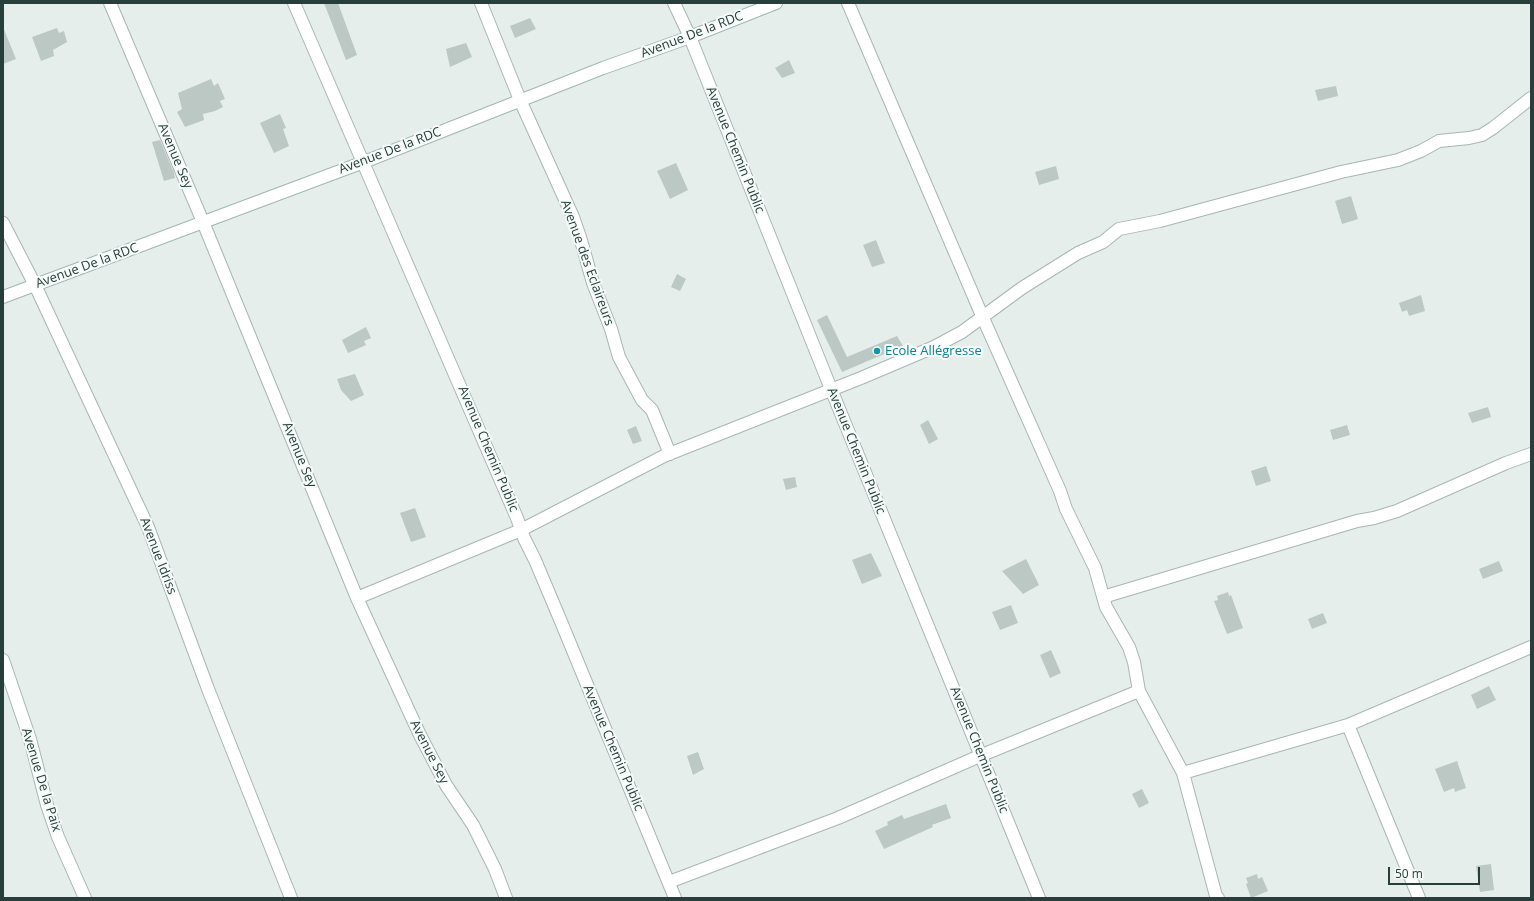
<!DOCTYPE html>
<meta charset="utf-8">
<style>
body{margin:0}
#map{position:relative;width:1534px;height:901px;overflow:hidden;background:#e6eeeb;font-family:"Open Sans",sans-serif}
canvas{display:block}
.frame{position:absolute;inset:0;border:4px solid #263f3b;pointer-events:none}
.scale{position:absolute;left:1388px;top:867px;width:92px;height:18px;box-sizing:border-box;border:2px solid #263f3b;border-top:0;padding-left:5px;font-size:12px;line-height:14px;white-space:nowrap;color:#263f3b;-webkit-text-stroke:3px #f6faf9;paint-order:stroke}
</style>
<div id="map">
<canvas width="1534" height="901"></canvas>
<div class="frame"></div>
<div class="scale">50 m</div>
</div>
<script>
const context = document.querySelector('canvas').getContext('2d');
context.lineJoin = 'round';
function paint(path, color) {
  context.fillStyle = color;
  context.fill(path, 'evenodd');
}
function poly(rows) {
  const path = new Path2D();
  for (const r of rows) {
    path.moveTo(r[0], r[1]);
    for (let i = 2; i < r.length; i += 2) path.lineTo(r[i], r[i + 1]);
  }
  return path;
}
function trace(path, color, width, dash) {
  context.strokeStyle = color;
  context.lineWidth = width;
  context.lineCap = dash ? 'butt' : 'round';
  context.setLineDash(dash || []);
  context.stroke(path);
}
function label(font, color, halo, rows, align = 'center') {
  context.font = font + ' "Open Sans",sans-serif';
  context.lineWidth = 4;
  context.setLineDash([]);
  context.textBaseline = 'middle';
  context.strokeStyle = halo;
  context.fillStyle = color;
  for (const [text, x, y, turn = 0] of rows) {
    context.save();
    context.translate(x, y);
    context.rotate((+turn || 0) * Math.PI / 180);
    context.textAlign = isNaN(turn) ? turn : align;
    if (halo) context.strokeText(text, 0, 0);
    context.fillText(text, 0, 0);
    context.restore();
  }
}
const building = poly([
 [324,3,338,3,357,55,346,60],
 [530,18,536,29,515,38,510,26],
 [3,27,16,59,3,64],
 [57,28,59,33,64,31,67,42,53,50,54,56,41,61,32,37],
 [466,43,472,57,450,67,446,49],
 [789,60,795,73,782,78,775,68],
 [211,79,214,86,218,83,225,99,220,101,223,107,215,111,203,114,204,120,185,127,177,112,182,109,178,93],
 [1336,86,1338,96,1318,101,1315,90],
 [280,114,286,128,283,129,289,146,274,153,260,123],
 [160,140,174,173,175,178,164,181,152,142],
 [676,163,688,190,670,199,657,171],
 [1056,166,1059,179,1039,185,1035,172],
 [1351,196,1358,219,1342,224,1335,201],
 [876,240,885,263,872,267,863,245],
 [677,274,686,279,680,291,671,287],
 [1421,295,1425,311,1409,316,1407,310,1402,312,1399,303],
 [827,315,847,357,897,336,903,346,842,372,817,320],
 [366,327,371,338,364,341,366,345,348,353,342,340],
 [355,374,364,395,351,401,341,390,337,379],
 [1488,407,1491,417,1472,423,1468,413],
 [928,420,938,439,929,444,920,425],
 [1347,425,1350,435,1333,440,1330,430],
 [636,426,642,441,633,444,627,430],
 [1266,466,1271,481,1256,486,1251,471],
 [795,477,797,487,786,490,783,479],
 [415,508,426,537,411,542,400,513],
 [871,553,882,576,862,584,852,560],
 [1026,559,1039,585,1023,594,1002,571],
 [1499,561,1503,571,1483,579,1479,569],
 [1228,592,1229,596,1231,595,1243,628,1227,634,1214,601,1218,600,1217,596],
 [1011,605,1018,623,1000,630,992,612],
 [1323,613,1327,623,1312,629,1308,619],
 [1051,650,1061,673,1050,678,1040,655],
 [1489,686,1496,700,1477,709,1471,695],
 [698,752,704,769,693,775,687,756],
 [1457,761,1466,788,1455,792,1454,788,1444,792,1435,769],
 [1142,789,1149,803,1139,808,1132,794],
 [946,804,951,818,932,825,933,827,884,849,875,831,888,825,887,822,902,815,904,819],
 [1491,864,1494,890,1480,892,1476,866],
 [1257,874,1258,879,1262,877,1268,891,1251,898,1246,884,1248,883,1246,878]
]);
const street = poly([
 [110,3,203,222,357,598,419,733,446,785,473,825,495,869,506,898],
 [294,3,517,518,524,538,535,560,562,624,675,898],
 [481,3,520,100,573,217,580,237,593,283,611,329,619,357,642,400,652,410,670,454],
 [674,3,690,37,831,389,1039,898],
 [848,3,983,318,1060,491,1066,509,1095,568,1106,607,1129,647,1134,662,1139,691,1183,773,1216,896,1218,898],
 [3,223,35,285,148,527,208,689,291,898],
 [1103,597,1357,521,1374,518,1397,511,1506,463,1531,454],
 [357,598,521,530,664,456,861,378,934,347,962,332,1022,288,1078,253,1103,242,1119,229,1160,221,1341,172,1398,160,1421,151,1439,141,1469,138,1482,135,1493,128,1531,98],
 [3,660,30,739,47,805,58,837,85,898],
 [1348,725,1419,898],
 [1183,773,1348,725,1531,647],
 [669,882,838,818,982,755,1139,691]
]);
const secondary = poly([
 [3,297,364,162,603,68,690,37,776,3]
]);
const markers = [
 [877,351,4,"#0f9aa8"]
];
const streetNames = [
 ["Avenue De la RDC",692,35,-21],
 ["Avenue Chemin Public",735,150,68],
 ["Avenue De la RDC",390,151,-21],
 ["Avenue Sey",175,156,67],
 ["Avenue des Eclaireurs",587,263,70],
 ["Avenue De la RDC",87,266,-20],
 ["Avenue Chemin Public",488,449,67],
 ["Avenue Chemin Public",856,451,68],
 ["Avenue Sey",299,455,68],
 ["Avenue Idriss",158,556,69],
 ["Avenue Chemin Public",613,748,67],
 ["Avenue Chemin Public",979,750,68],
 ["Avenue Sey",429,752,63],
 ["Avenue De la Paix",41,780,73]
];
const cultureNames = [
 ["Ecole Allégresse",885,351]
];
paint(building, '#bbc8c4');
trace(street, '#a9b6b3', 14);
trace(secondary, '#a2b6b1', 14);
trace(street, '#fff', 12);
trace(secondary, '#fff', 12);
for (const [x, y, r, color] of markers) {
  const dot = new Path2D();
  dot.arc(x, y, r, 0, 2 * Math.PI);
  context.fillStyle = color;
  context.fill(dot);
  trace(dot, '#f6faf9', 1.5);
}
label('13px', '#263f3b', '#f6faf9', streetNames);
label('13px', '#0d838f', '#f6faf9', cultureNames, 'left');
</script>
